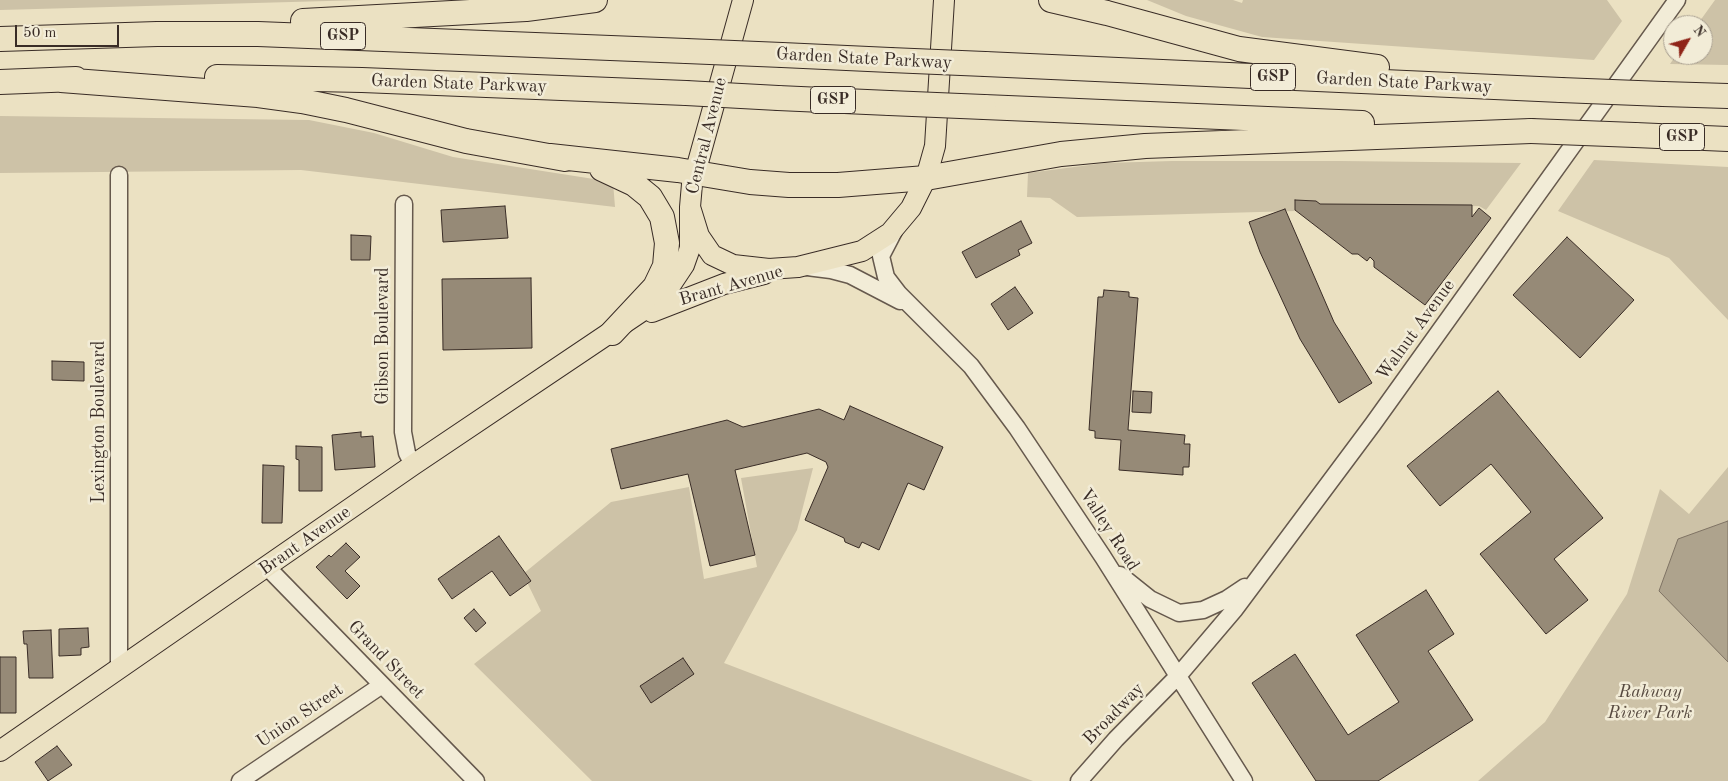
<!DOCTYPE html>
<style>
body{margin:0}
#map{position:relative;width:1728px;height:781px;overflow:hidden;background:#ebe1c2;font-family:"Old Standard TT",serif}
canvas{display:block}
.north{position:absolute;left:1663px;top:15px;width:50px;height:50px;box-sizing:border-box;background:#f2ecd7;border:1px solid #a89f90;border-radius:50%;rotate:52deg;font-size:14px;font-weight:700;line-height:20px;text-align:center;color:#392c26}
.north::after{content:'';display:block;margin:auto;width:18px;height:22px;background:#8f2418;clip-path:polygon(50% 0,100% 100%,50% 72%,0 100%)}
.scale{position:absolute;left:15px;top:25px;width:104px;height:22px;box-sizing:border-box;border:2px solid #392c26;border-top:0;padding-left:6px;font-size:15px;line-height:18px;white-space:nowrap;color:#392c26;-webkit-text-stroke:4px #f2ecd7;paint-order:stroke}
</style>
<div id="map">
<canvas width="1728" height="781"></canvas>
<div class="north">N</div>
<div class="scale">50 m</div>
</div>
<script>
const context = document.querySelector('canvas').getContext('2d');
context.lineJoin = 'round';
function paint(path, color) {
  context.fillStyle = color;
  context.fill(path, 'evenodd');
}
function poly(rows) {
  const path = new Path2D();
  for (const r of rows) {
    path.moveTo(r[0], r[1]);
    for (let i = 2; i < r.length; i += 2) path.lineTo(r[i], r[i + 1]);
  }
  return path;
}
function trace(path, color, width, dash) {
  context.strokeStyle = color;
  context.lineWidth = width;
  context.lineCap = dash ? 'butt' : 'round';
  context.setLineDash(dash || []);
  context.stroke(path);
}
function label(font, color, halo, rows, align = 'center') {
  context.font = font + ' "Old Standard TT",serif';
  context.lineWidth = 5;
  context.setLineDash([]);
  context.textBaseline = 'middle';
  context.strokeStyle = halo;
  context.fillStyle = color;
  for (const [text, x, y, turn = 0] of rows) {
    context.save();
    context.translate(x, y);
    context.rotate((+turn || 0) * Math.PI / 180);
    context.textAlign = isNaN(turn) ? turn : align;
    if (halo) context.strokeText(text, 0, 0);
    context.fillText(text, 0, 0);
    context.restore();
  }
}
const green = poly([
 [0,0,364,0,0,10],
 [1147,0,1233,0,1242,3,1243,0,1607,0,1622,21,1594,60,1262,37,1186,16],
 [1715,0,1728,0,1728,65,1670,64,1676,55,1703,55,1703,25,1697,25],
 [0,116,309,120,374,133,453,157,613,182,615,207,301,170,0,173],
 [1594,160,1728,167,1728,320,1669,258,1558,211],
 [1172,161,1341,161,1521,163,1486,210,1479,206,1077,217,1050,198,1027,197,1028,173,1105,163],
 [1728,467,1728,781,1478,781,1545,722,1627,594,1660,489,1689,514],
 [813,468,797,530,724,663,1033,781,592,781,474,664,541,611,523,574,611,502,689,487,704,579,757,567,741,478]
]);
const water = poly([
 [1728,521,1728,662,1659,591,1678,539,1728,521]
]);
const building = poly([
 [1295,200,1316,201,1320,204,1472,205,1472,217,1479,208,1491,218,1425,305,1374,267,1374,261,1370,257,1367,261,1358,254,1352,254,1295,210,1295,200],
 [505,206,508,238,443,242,441,210,505,206],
 [1285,209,1334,322,1372,383,1339,403,1300,339,1260,252,1249,222,1285,209],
 [1021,221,1032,243,1018,250,1020,255,976,278,962,252,1021,221],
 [351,235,371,236,370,260,351,260,351,235],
 [1567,237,1634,300,1580,358,1513,295,1567,237],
 [531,278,532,348,443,350,442,279,531,278],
 [1015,287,1033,313,1008,330,991,304,1015,287],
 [1104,290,1129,292,1129,297,1138,298,1128,430,1185,435,1184,444,1190,444,1189,467,1183,467,1183,475,1119,470,1121,440,1095,438,1095,431,1089,430,1098,297,1103,297,1104,290],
 [52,361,84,362,84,381,52,380,52,361],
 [1133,391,1152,392,1151,413,1132,412,1133,391],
 [1498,391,1603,518,1554,559,1588,600,1546,634,1480,554,1531,512,1491,464,1440,506,1407,466,1498,391],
 [850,406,943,447,924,490,908,483,879,550,862,542,859,548,845,542,844,538,805,520,828,467,826,462,807,453,735,470,755,555,710,566,688,474,621,489,611,449,727,420,743,427,819,409,844,420,850,406],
 [361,432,361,437,373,436,375,467,335,470,332,435,361,432],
 [296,446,322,447,322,491,299,491,299,460,296,459,296,446],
 [263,465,284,466,282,523,262,523,263,465],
 [499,536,531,581,510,596,492,571,452,599,438,579,499,536],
 [346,543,360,557,345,571,360,586,347,599,316,567,329,555,331,557,346,543],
 [1426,590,1454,634,1428,651,1473,720,1378,781,1316,781,1252,683,1295,654,1348,735,1399,702,1356,635,1426,590],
 [474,609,486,623,476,632,464,618,474,609],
 [88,628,89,647,81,648,81,655,59,656,59,629,88,628],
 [51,630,53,678,29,678,27,644,24,644,23,631,51,630],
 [0,657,16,657,16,713,0,713,0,657],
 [683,658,694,674,651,703,640,686,683,658],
 [57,746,72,765,48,781,35,762,57,746]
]);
const minor = poly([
 [119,175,119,669],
 [404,204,403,432,407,453,413,465],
 [894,231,881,256,886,277,899,294,971,366,1017,428,1103,557,1244,781],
 [807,267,831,270,850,275,900,301],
 [267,567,476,781],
 [1120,575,1150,599,1179,613,1203,610,1227,599,1245,587],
 [240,781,382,685],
 [1079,781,1116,739,1178,676,1235,609,1373,424,1677,0]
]);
const major = poly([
 [743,0,692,184,690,207,699,236,712,255,733,265,769,269,798,267,862,251,890,233,911,208,926,178,935,146,944,0],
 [652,312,724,284,764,274],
 [0,751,413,465,651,305,668,289,684,265,690,248,690,207]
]);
const highway = poly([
 [1051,0,1107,13,1239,49,1377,67],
 [303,21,526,9,595,0],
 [0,39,157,34,258,34,686,51],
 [782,55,890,60],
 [985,64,1561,90],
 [217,77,362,80,686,93],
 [61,80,258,95,302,101,346,110,466,141,565,159],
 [0,82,76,79],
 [1663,94,1728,96],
 [778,98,889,103],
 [984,107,1362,123],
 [1635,135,1728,139],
 [550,156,678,170,750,182,789,185,838,185,926,178,1061,154,1145,146,1531,131],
 [602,169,634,184,650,197,662,217,667,243,665,266,655,287,612,333]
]);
const highwayBridge = poly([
 [686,51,782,55],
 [890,60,985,64],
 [1561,90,1663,94],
 [686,93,778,98],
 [889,103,984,107],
 [1531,131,1635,135]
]);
const shields = [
 [343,36,45],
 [1273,77,45],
 [833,100,45],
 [1682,137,45]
];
const shieldNames = [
 ["GSP",343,36],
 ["GSP",1273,77],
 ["GSP",833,100],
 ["GSP",1682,137]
];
const streetNames = [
 ["Garden State Parkway",864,59,3],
 ["Garden State Parkway",1404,83,3],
 ["Garden State Parkway",459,84,2],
 ["Central Avenue",707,136,-76],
 ["Brant Avenue",731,286,-16],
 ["Walnut Avenue",1416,330,-54],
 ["Gibson Boulevard",383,336,-90],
 ["Lexington Boulevard",99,422,-90],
 ["Valley Road",1109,530,57],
 ["Brant Avenue",305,541,-35],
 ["Grand Street",386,660,46],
 ["Broadway",1114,714,-46],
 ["Union Street",300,716,-34]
];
const parkNames = [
 ["Rahway",1650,692],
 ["River Park",1650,713]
];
paint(green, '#cdc2a7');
paint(water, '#aea38d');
trace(water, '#7f7364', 1);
paint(building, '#968a77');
trace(building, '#392c26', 1);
trace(minor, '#66594d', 19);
trace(major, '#392c26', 22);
trace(highway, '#392c26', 26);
trace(minor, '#f2ecd7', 16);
trace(major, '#ebe1c2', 20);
trace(highway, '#ebe1c2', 24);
trace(highwayBridge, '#392c26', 26, []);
trace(highwayBridge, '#ebe1c2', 24);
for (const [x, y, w] of shields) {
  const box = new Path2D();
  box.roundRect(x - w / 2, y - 13.5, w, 27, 4);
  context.fillStyle = '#f2ecd7';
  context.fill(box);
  trace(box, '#392c26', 1);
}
label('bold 16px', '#392c26', null, shieldNames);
label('18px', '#392c26', '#f2ecd7', streetNames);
label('italic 18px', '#574a40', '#f2ecd7', parkNames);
</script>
